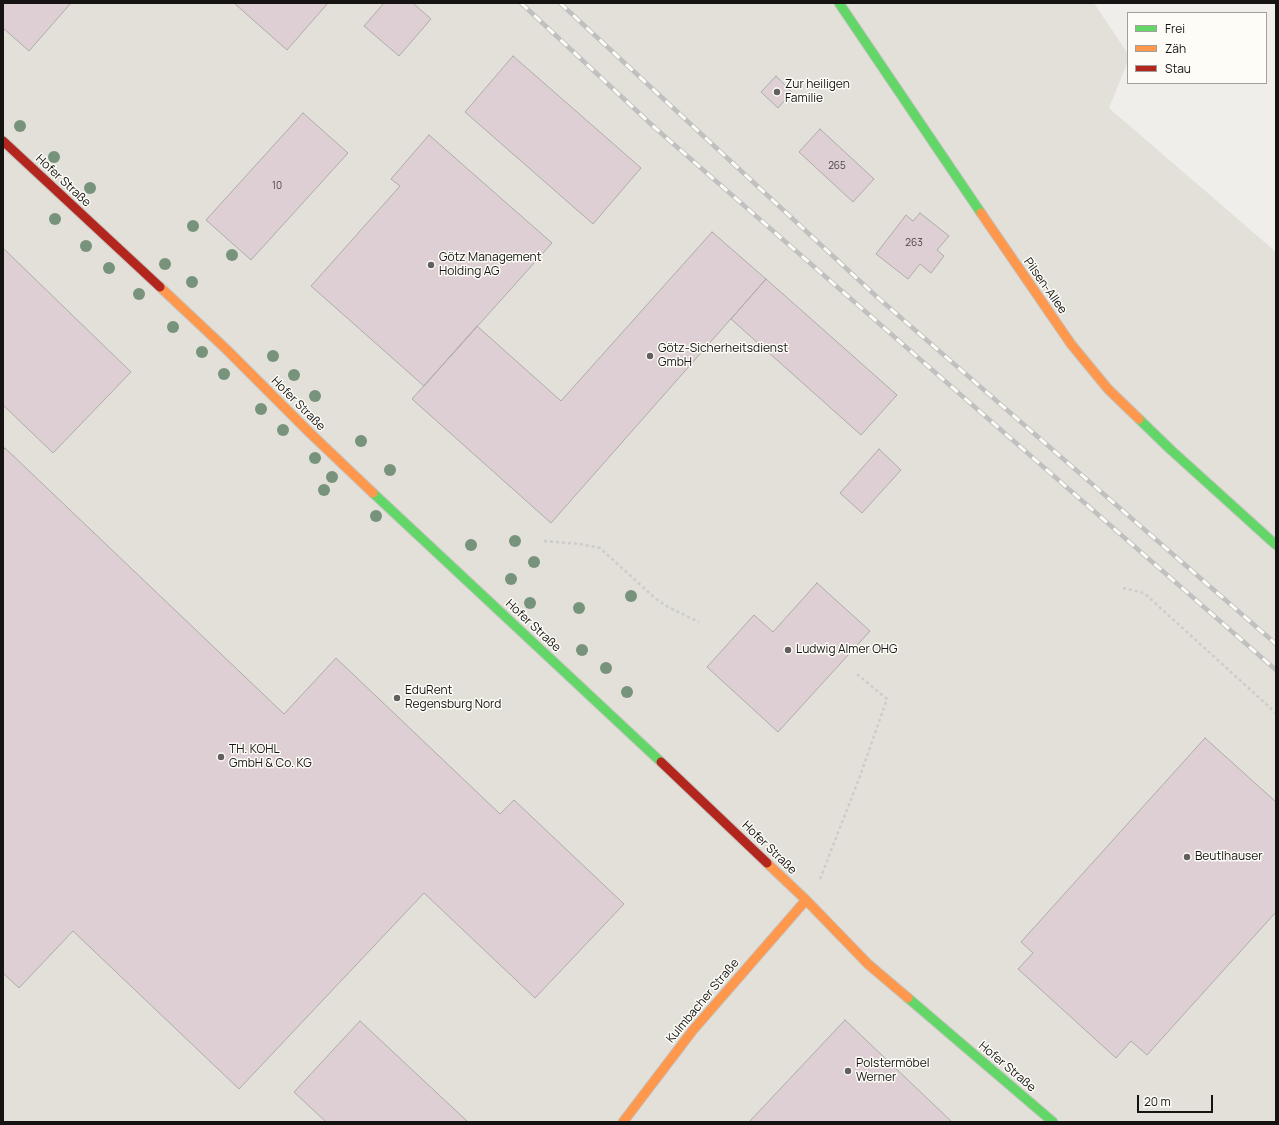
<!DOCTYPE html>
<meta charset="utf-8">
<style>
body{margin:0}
#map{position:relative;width:1279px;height:1125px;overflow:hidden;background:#efeeea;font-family:Manrope,sans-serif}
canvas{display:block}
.frame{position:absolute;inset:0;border:4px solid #151412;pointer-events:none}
.legend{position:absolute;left:1127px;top:12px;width:140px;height:72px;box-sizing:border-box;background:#fdfcf7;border:1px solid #a09f9b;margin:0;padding:5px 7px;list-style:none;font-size:12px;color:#151412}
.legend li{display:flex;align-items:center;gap:8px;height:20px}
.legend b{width:20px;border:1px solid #a09f9b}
.scale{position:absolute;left:1137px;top:1095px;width:76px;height:18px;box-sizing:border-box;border:2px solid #151412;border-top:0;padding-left:5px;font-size:12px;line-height:14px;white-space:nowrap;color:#151412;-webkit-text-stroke:3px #fdfcf7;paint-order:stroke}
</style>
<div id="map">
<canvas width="1279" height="1125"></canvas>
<div class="frame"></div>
<ul class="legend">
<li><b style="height:5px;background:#63d668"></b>Frei</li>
<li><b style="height:5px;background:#ff974d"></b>Zäh</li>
<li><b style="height:5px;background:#b3261e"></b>Stau</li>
</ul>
<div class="scale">20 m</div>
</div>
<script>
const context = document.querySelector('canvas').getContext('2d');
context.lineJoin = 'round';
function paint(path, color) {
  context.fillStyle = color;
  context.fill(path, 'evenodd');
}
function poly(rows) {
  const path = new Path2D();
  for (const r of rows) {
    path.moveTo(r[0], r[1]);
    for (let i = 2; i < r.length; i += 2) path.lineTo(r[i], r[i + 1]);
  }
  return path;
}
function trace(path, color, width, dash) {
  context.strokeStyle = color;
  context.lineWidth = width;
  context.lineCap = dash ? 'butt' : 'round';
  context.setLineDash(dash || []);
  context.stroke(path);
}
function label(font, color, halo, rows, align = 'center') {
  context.font = font + ' Manrope,sans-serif';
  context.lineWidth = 3;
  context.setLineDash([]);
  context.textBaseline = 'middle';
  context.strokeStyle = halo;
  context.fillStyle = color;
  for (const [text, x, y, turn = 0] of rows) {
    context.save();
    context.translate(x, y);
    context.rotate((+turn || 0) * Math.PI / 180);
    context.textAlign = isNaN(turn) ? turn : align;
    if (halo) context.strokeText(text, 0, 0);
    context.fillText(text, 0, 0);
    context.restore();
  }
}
const built = poly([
 [3,3,1094,3,1128,54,1128,61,1109,108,1276,252,1276,1122,3,1122]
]);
const building = poly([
 [3,3,71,3,29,51,3,28,3,3],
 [234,3,328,3,287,50,234,3],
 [384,3,413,3,431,19,399,56,364,26,384,3],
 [513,56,641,168,593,224,465,112,513,56],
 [776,76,792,92,778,108,761,92,776,76],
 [303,113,348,153,251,260,206,220,303,113],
 [820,129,874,179,853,202,799,152,820,129],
 [429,135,552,243,424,386,311,286,400,186,391,179,429,135],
 [920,213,949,236,937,250,944,256,931,273,920,264,908,279,876,254,906,215,913,221,920,213],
 [712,232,766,279,551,523,412,399,477,326,561,401,712,232],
 [3,248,131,372,53,453,3,405,3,248],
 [766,279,897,395,861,435,731,319,766,279],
 [5,448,284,714,336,658,500,814,514,800,624,904,535,998,424,893,239,1089,73,931,19,988,3,973,3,451,5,448],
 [879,449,901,470,862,513,840,493,879,449],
 [817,583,870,631,778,732,707,667,754,615,773,632,817,583],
 [1205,738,1276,802,1276,912,1147,1055,1131,1041,1116,1058,1018,969,1033,953,1021,942,1205,738],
 [845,1020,952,1122,749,1122,845,1020],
 [360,1021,468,1122,326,1122,294,1092,360,1021]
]);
const path = poly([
 [544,541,580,544,600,548,656,599,668,607,699,622],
 [1123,588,1144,593,1276,713],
 [820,879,860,776,887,699,857,674]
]);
const fast = poly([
 [839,3,981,213],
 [1139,419,1171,450,1276,545],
 [373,493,661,762],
 [908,998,1053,1122]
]);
const slow = poly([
 [981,213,1071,344,1108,389,1139,419],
 [160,287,226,349,310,433,373,493],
 [767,863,806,900,868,964,908,998],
 [623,1122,693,1030,806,900]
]);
const jam = poly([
 [3,141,160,287],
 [661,762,767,863]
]);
const rail = poly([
 [521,3,654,127,1276,670],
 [560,3,876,296,1276,644]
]);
const trees = [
 [20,126],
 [54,157],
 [90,188],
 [55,219],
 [193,226],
 [86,246],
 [232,255],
 [165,264],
 [109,268],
 [192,282],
 [139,294],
 [173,327],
 [202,352],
 [273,356],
 [224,374],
 [294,375],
 [315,396],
 [261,409],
 [283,430],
 [361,441],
 [315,458],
 [390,470],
 [332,477],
 [324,490],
 [376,516],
 [515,541],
 [471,545],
 [534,562],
 [511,579],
 [631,596],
 [530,603],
 [579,608],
 [582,650],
 [606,668],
 [627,692]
];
const markers = [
 [777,92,4,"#61605e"],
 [431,265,4,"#61605e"],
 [650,356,4,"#61605e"],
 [788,650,4,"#61605e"],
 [397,698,4,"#61605e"],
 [221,757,4,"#61605e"],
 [1187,857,4,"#61605e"],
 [848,1071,4,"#61605e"]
];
const numberNames = [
 ["265",837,166],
 ["10",277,186],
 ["263",914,243]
];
const poiNames = [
 ["Zur heiligen",785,85],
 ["Familie",785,99],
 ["Götz Management",439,258],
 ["Holding AG",439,272],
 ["Götz-Sicherheitsdienst",658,349],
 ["GmbH",658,363],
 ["Ludwig Almer OHG",796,650],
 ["EduRent",405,691],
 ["Regensburg Nord",405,705],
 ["TH. KOHL",229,750],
 ["GmbH & Co. KG",229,764],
 ["Beutlhauser",1195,857],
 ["Polstermöbel",856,1064],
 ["Werner",856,1078]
];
const streetNames = [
 ["Hofer Straße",63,181,43],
 ["Pilsen-Allee",1045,286,55],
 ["Hofer Straße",298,404,45],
 ["Hofer Straße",533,626,43],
 ["Hofer Straße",769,848,44],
 ["Kulmbacher Straße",703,1001,-50],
 ["Hofer Straße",1007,1067,40]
];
paint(built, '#e2e0d8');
paint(building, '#decfd4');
trace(building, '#aeadab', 1);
trace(fast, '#c4c4c1', 11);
trace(slow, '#c4c4c1', 11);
trace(jam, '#c4c4c1', 11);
trace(path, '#ccc', 2.5, [3, 3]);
trace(fast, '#63d668', 9);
trace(slow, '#ff974d', 9);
trace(jam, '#b3261e', 9);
trace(rail, '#c0c0c0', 4.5);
trace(rail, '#fdfcf7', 3, [9]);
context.fillStyle = '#78937c';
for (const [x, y] of trees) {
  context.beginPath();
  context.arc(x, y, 6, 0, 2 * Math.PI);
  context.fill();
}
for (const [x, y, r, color] of markers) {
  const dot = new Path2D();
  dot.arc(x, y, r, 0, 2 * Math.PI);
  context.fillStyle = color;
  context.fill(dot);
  trace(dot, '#fdfcf7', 1.5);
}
label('10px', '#474342', null, numberNames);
label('12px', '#151412', '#fdfcf7', poiNames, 'left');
label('12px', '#151412', '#fdfcf7', streetNames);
</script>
